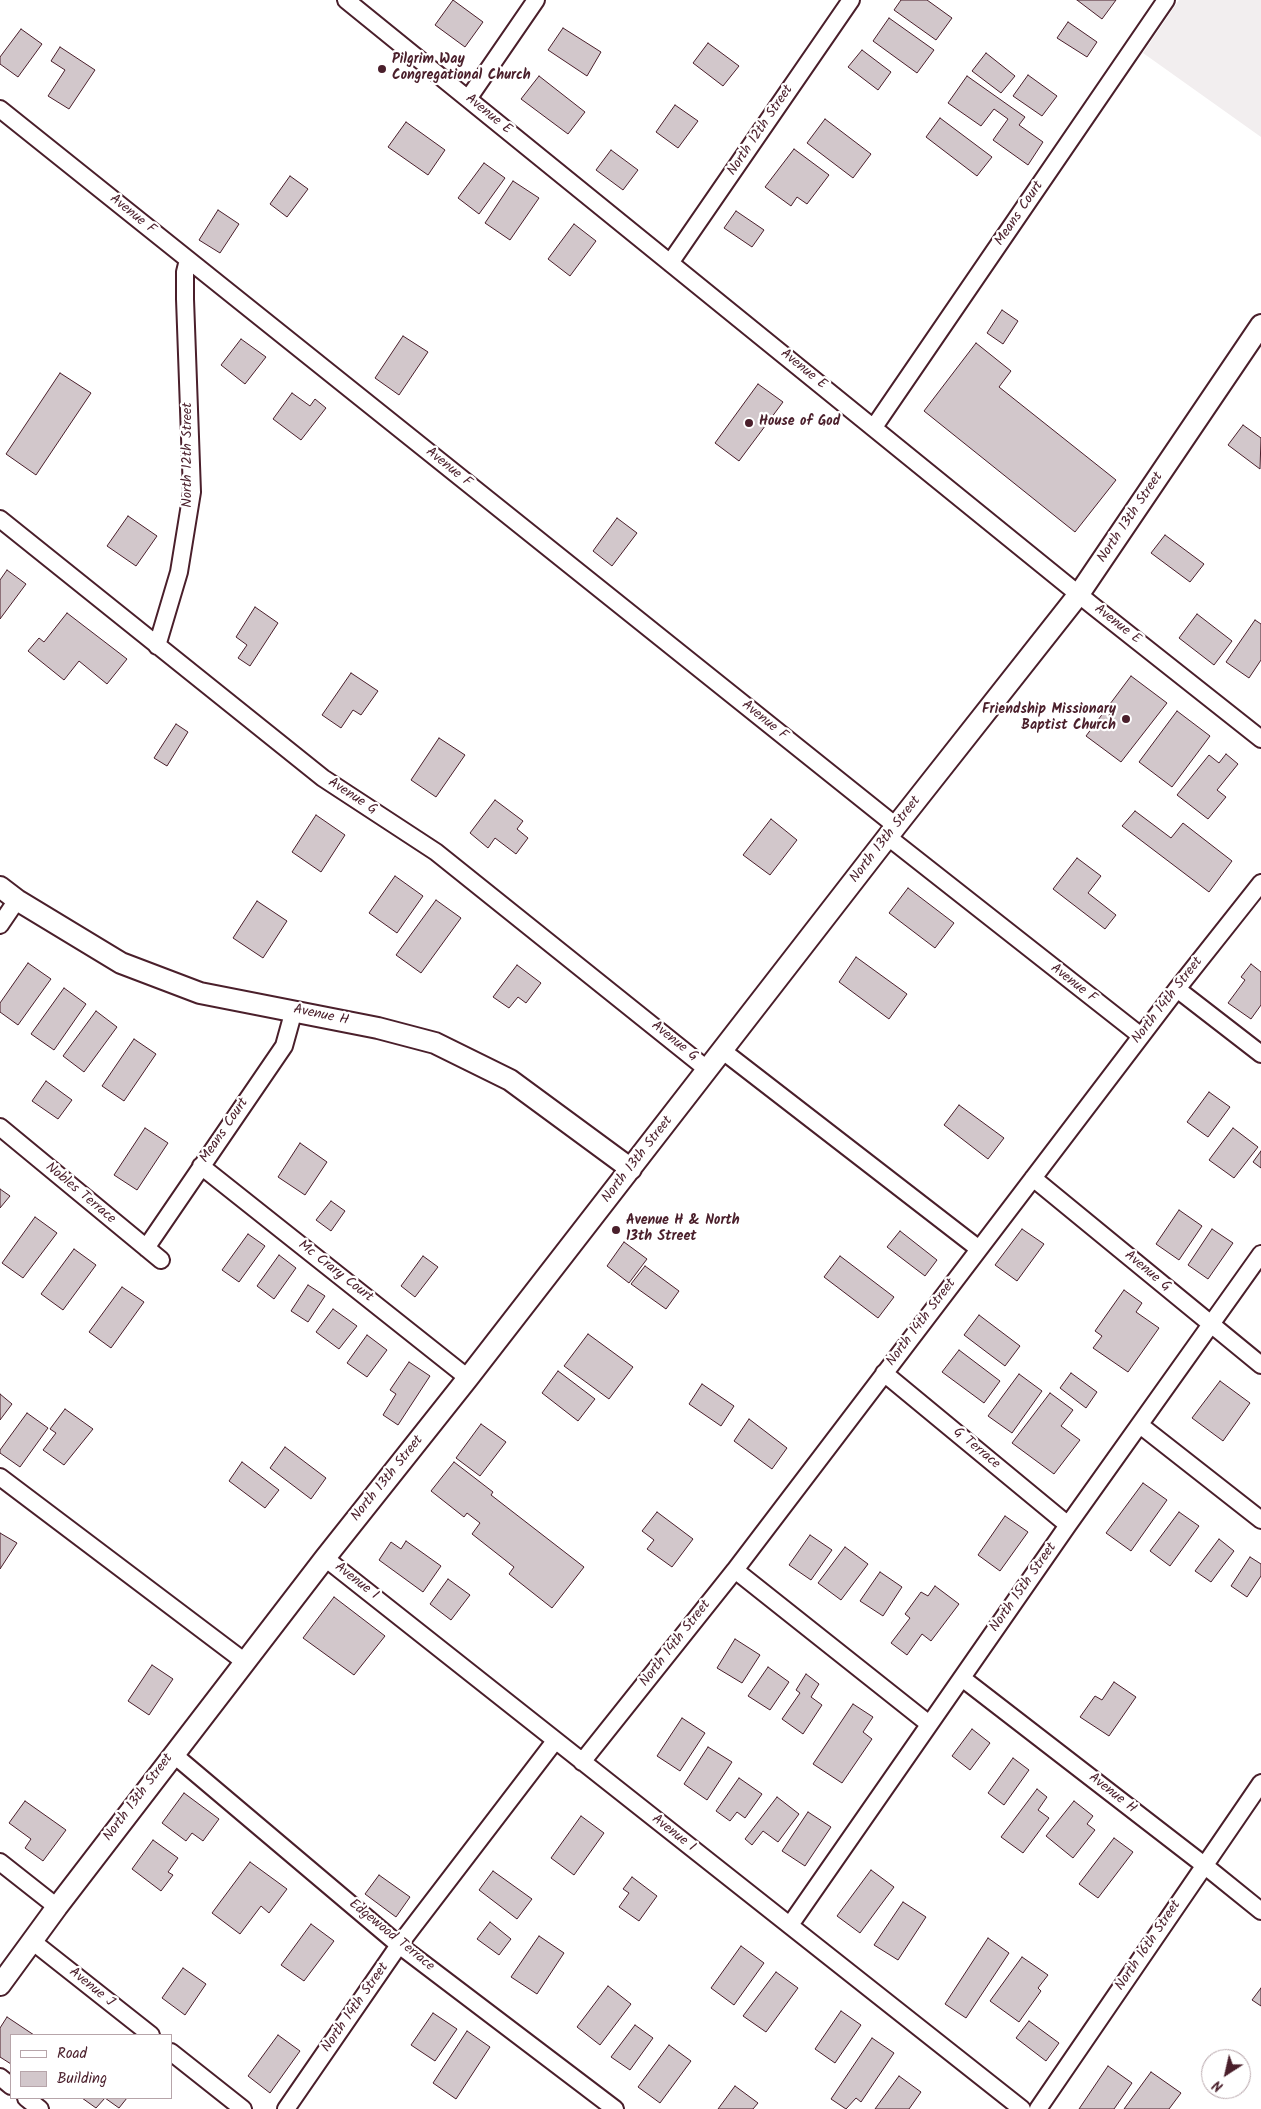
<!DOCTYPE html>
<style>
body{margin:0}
#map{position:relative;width:1261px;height:2109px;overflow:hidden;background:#fff;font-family:Kalam,sans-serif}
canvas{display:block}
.legend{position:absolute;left:10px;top:2034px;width:162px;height:65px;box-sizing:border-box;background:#fff;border:1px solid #b7a5aa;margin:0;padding:6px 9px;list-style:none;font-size:15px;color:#4a1f2b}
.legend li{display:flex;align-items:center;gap:10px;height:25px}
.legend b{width:25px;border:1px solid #b7a5aa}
.north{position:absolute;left:1201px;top:2049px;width:50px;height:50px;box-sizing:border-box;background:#fff;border:1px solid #b7a5aa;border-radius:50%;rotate:215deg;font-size:14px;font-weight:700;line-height:20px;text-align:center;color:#4a1f2b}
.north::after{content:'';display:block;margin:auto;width:18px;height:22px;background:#4a1f2b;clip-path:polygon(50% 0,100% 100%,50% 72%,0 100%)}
</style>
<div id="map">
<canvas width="1261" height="2109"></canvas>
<ul class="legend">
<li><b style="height:6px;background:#fff"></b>Road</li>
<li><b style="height:14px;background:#d2c7cb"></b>Building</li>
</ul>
<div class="north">N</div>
</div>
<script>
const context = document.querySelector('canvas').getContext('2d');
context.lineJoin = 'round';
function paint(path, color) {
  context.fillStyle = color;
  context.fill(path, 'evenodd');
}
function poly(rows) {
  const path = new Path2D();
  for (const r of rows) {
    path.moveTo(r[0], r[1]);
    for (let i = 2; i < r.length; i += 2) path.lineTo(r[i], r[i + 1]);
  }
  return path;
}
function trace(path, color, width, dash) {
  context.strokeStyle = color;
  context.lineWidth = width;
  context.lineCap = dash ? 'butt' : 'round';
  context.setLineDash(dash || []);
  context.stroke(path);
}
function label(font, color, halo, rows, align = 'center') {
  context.font = font + ' Kalam,sans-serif';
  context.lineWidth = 4.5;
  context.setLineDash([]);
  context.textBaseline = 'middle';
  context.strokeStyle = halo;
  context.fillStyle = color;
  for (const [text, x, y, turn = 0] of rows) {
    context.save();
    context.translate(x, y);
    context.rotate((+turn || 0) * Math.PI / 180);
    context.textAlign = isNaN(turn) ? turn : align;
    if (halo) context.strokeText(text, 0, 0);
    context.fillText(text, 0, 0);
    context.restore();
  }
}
const built = poly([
 [1179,0,1261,0,1261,137,1143,53]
]);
const building = poly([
 [453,0,483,22,465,47,435,25,453,0],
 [901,0,927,0,952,18,936,40,894,10,901,0],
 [1077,0,1116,0,1102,19,1077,0],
 [889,18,934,50,917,73,873,41,889,18],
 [1068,22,1097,42,1087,57,1057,38,1068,22],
 [563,28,601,52,587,76,548,50,563,28],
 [21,29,42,44,18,77,0,64,0,57,21,29],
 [708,43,739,66,723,86,693,63,708,43],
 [60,47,95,70,69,109,48,96,65,70,51,61,60,47],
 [862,50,891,72,878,90,848,67,862,50],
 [986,53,1015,76,1001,93,972,71,986,53],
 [1028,75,1057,96,1042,116,1013,96,1028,75],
 [539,76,585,112,568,134,521,99,539,76],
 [967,76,1025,117,1019,125,1043,142,1028,165,993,140,1008,119,994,109,981,126,948,103,967,76],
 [675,105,698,121,678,148,656,132,675,105],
 [940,118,992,157,977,176,926,137,940,118],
 [825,119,871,154,853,178,807,143,825,119],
 [406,122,445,150,428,175,388,147,406,122],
 [794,149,829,175,807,204,797,197,791,206,765,187,794,149],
 [611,150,638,170,623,190,596,170,611,150],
 [484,163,505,178,479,214,458,198,484,163],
 [290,176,308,189,287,217,270,204,290,176],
 [513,181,539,198,510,240,485,223,513,181],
 [218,210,239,224,220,253,199,240,218,210],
 [736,211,764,230,752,247,724,228,736,211],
 [574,224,596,241,570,276,548,259,574,224],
 [1002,310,1018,321,1003,344,987,333,1002,310],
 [403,336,428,352,399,395,375,378,403,336],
 [241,339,266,357,245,384,221,365,241,339],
 [976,343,1011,371,999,387,1116,480,1075,532,924,411,976,343],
 [60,373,91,393,36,475,6,454,60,373],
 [758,384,783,402,739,461,715,443,758,384],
 [292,393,310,406,315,399,326,408,301,440,273,419,292,393],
 [1243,425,1261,438,1260,469,1228,445,1243,425],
 [128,516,157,536,136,566,107,546,128,516],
 [617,518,637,533,612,566,593,551,617,518],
 [1165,535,1204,564,1190,582,1151,553,1165,535],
 [7,570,26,584,0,619,0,580,7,570],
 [255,607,278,623,250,666,238,658,247,645,236,637,255,607],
 [67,613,127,659,107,684,79,661,64,680,28,651,39,638,44,642,67,613],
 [1197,614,1232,641,1214,665,1179,638,1197,614],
 [1255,620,1261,624,1261,660,1249,678,1226,662,1255,620],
 [351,673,378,691,361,715,353,710,341,728,322,715,351,673],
 [1131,676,1167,703,1121,762,1086,736,1131,676],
 [1177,711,1210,736,1172,787,1139,762,1177,711],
 [176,724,188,732,167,766,154,758,176,724],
 [439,738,465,755,436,797,411,780,439,738],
 [1226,754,1238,764,1217,790,1226,797,1208,819,1177,795,1209,755,1219,763,1226,754],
 [495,800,523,821,517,829,528,838,516,854,495,838,488,848,470,833,495,800],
 [1135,811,1171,838,1183,823,1232,861,1209,892,1122,826,1135,811],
 [316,815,345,835,321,872,292,852,316,815],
 [771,819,797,840,770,875,743,855,771,819],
 [1077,858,1101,876,1088,893,1116,915,1105,929,1053,889,1077,858],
 [395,876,423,896,397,933,369,913,395,876],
 [908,888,954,923,935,948,889,913,908,888],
 [436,900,461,918,421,973,396,955,436,900],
 [257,901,287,921,263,958,233,938,257,901],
 [856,957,907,994,889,1019,839,982,856,957],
 [28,963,51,979,18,1025,0,1012,0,1003,28,963],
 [1251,964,1261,972,1261,1005,1251,1019,1228,1003,1245,980,1241,977,1251,964],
 [517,965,541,983,526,1003,518,997,509,1008,493,997,517,965],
 [64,988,86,1004,54,1050,31,1034,64,988],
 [96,1011,117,1027,84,1072,63,1056,96,1011],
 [134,1039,156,1054,124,1101,102,1086,134,1039],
 [46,1081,72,1100,58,1119,32,1101,46,1081],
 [1209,1092,1230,1107,1208,1137,1187,1122,1209,1092],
 [959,1105,1004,1138,988,1159,944,1125,959,1105],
 [145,1128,168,1143,137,1190,114,1175,145,1128],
 [1233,1128,1258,1147,1234,1178,1209,1160,1233,1128],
 [300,1143,327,1162,305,1195,278,1177,300,1143],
 [1261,1151,1261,1168,1253,1162,1261,1151],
 [0,1189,10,1196,0,1208,0,1189],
 [331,1201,345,1211,331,1231,316,1220,331,1201],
 [1179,1210,1202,1226,1179,1260,1156,1244,1179,1210],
 [35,1217,57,1233,23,1278,2,1263,35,1217],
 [1022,1229,1044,1244,1017,1281,995,1265,1022,1229],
 [1212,1229,1233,1243,1208,1279,1188,1265,1212,1229],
 [900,1231,937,1260,925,1276,887,1247,900,1231],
 [248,1234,265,1246,239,1282,222,1270,248,1234],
 [624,1242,647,1259,629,1283,607,1266,624,1242],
 [74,1249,96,1265,63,1310,41,1294,74,1249],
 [279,1255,296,1268,274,1299,257,1286,279,1255],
 [423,1256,438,1267,415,1297,401,1286,423,1256],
 [840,1256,894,1297,878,1318,824,1277,840,1256],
 [645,1266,679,1291,666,1309,631,1284,645,1266],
 [308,1285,325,1296,308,1322,291,1311,308,1285],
 [122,1287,144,1302,111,1348,89,1332,122,1287],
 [1124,1290,1142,1303,1136,1312,1159,1328,1128,1372,1093,1348,1102,1336,1095,1331,1124,1290],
 [333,1309,357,1326,339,1349,316,1332,333,1309],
 [979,1315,1020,1346,1005,1366,964,1335,979,1315],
 [588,1334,633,1367,609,1399,564,1366,588,1334],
 [367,1335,387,1350,367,1377,347,1363,367,1335],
 [959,1350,1000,1381,984,1403,942,1372,959,1350],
 [409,1362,430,1376,398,1425,383,1415,396,1394,390,1390,409,1362],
 [558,1371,595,1399,578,1421,542,1393,558,1371],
 [1071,1373,1097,1392,1086,1408,1060,1388,1071,1373],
 [1019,1374,1042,1391,1012,1433,988,1416,1019,1374],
 [1220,1381,1250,1403,1223,1441,1192,1418,1220,1381],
 [702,1384,734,1406,721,1426,689,1404,702,1384],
 [1050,1393,1073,1410,1061,1426,1080,1440,1054,1474,1012,1443,1050,1393],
 [0,1394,12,1404,0,1420,0,1394],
 [65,1409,93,1429,64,1465,43,1450,56,1433,50,1429,65,1409],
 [27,1413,48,1428,20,1467,0,1453,0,1450,27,1413],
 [749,1419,787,1448,772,1469,734,1441,749,1419],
 [481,1424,506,1442,480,1476,456,1458,481,1424],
 [285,1447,326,1478,311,1499,270,1468,285,1447],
 [242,1462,279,1490,265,1508,229,1481,242,1462],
 [454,1462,493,1492,491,1495,584,1567,552,1608,509,1574,514,1567,472,1534,480,1523,467,1513,464,1517,431,1491,454,1462],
 [1143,1483,1167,1500,1131,1551,1106,1533,1143,1483],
 [657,1512,693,1539,672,1567,647,1549,654,1540,642,1531,657,1512],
 [1179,1512,1199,1526,1170,1566,1150,1551,1179,1512],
 [1005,1516,1028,1532,1000,1571,978,1555,1005,1516],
 [0,1533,17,1543,0,1569,0,1533],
 [810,1535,832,1550,811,1580,789,1565,810,1535],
 [1219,1539,1234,1551,1211,1582,1195,1571,1219,1539],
 [406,1541,441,1566,423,1592,379,1560,391,1542,401,1549,406,1541],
 [845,1547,868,1564,841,1600,818,1583,845,1547],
 [1250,1557,1261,1564,1261,1576,1247,1597,1231,1586,1250,1557],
 [880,1572,902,1587,883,1616,860,1601,880,1572],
 [448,1579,470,1595,451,1620,430,1604,448,1579],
 [935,1586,959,1604,931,1641,922,1634,907,1655,891,1643,910,1618,905,1614,921,1592,928,1596,935,1586],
 [334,1597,385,1636,354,1675,303,1638,334,1597],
 [735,1639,760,1655,742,1683,717,1668,735,1639],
 [152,1665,173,1679,149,1715,128,1701,152,1665],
 [768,1667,789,1682,770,1710,748,1696,768,1667],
 [806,1674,819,1684,811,1697,822,1705,803,1734,782,1719,800,1693,796,1690,806,1674],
 [1114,1682,1136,1697,1109,1736,1080,1717,1095,1696,1102,1700,1114,1682],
 [853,1704,873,1717,863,1732,872,1739,842,1783,813,1764,853,1704],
 [682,1718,705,1733,680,1771,657,1756,682,1718],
 [972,1729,990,1743,970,1770,952,1756,972,1729],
 [708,1747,732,1762,707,1800,684,1784,708,1747],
 [1013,1758,1029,1770,1004,1805,988,1793,1013,1758],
 [739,1778,762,1794,745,1818,737,1812,730,1821,716,1811,739,1778],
 [1037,1789,1047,1797,1038,1810,1049,1818,1023,1853,1001,1837,1037,1789],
 [184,1793,219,1819,203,1841,192,1833,186,1841,162,1823,184,1793],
 [777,1797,799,1814,778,1842,763,1831,752,1845,745,1839,777,1797],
 [25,1801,66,1830,43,1861,25,1848,31,1839,9,1823,25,1801],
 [1074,1801,1093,1816,1087,1824,1095,1830,1073,1858,1046,1836,1074,1801],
 [808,1812,831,1827,805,1866,782,1851,808,1812],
 [581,1816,604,1833,574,1875,551,1858,581,1816],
 [1114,1838,1133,1852,1098,1898,1079,1884,1114,1838],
 [153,1840,178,1858,168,1872,173,1875,161,1891,132,1869,153,1840],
 [250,1862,287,1889,269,1913,261,1906,240,1934,212,1913,250,1862],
 [871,1870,894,1887,860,1933,837,1916,871,1870],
 [493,1871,532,1899,517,1919,479,1890,493,1871],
 [379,1875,410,1897,396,1917,365,1894,379,1875],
 [632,1877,657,1896,639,1921,619,1907,629,1893,623,1889,632,1877],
 [903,1902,926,1917,898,1960,874,1945,903,1902],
 [490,1922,511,1939,499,1955,477,1939,490,1922],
 [311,1924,334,1941,304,1981,281,1965,311,1924],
 [539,1936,564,1953,537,1994,511,1977,539,1936],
 [988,1938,1009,1953,966,2018,945,2004,988,1938],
 [741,1946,764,1963,734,2005,711,1988,741,1946],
 [1022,1957,1048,1975,1038,1988,1041,1991,1019,2022,990,2001,1022,1957],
 [183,1968,206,1984,185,2015,162,1998,183,1968],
 [776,1972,798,1988,766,2032,743,2016,776,1972],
 [608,1986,631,2004,600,2045,577,2027,608,1986],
 [1261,1988,1261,2006,1252,2000,1261,1988],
 [841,2011,861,2025,835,2063,815,2049,841,2011],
 [433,2013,457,2029,435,2061,411,2045,433,2013],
 [7,2017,34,2035,11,2035,11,2064,0,2057,0,2028,7,2017],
 [1029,2021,1059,2043,1046,2061,1016,2038,1029,2021],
 [635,2025,653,2038,630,2070,611,2057,635,2025],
 [467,2031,490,2047,456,2099,433,2083,467,2031],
 [278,2035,300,2051,270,2093,248,2076,278,2035],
 [872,2038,894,2053,861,2102,856,2098,846,2109,831,2099,872,2038],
 [669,2045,691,2061,660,2103,638,2087,669,2045],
 [1108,2066,1132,2083,1114,2109,1079,2109,1108,2066],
 [1151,2072,1181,2093,1169,2109,1124,2109,1151,2072],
 [899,2076,921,2092,909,2109,875,2109,899,2076],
 [735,2086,758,2103,753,2109,718,2109,735,2086],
 [82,2098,105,2098,96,2108,82,2098],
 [105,2098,127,2098,119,2108,105,2098]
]);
const minor = poly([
 [346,0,1093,606,1261,739],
 [468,99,536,0],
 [0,109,896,826],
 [670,263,851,0],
 [874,427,1166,0],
 [0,519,323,778,436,852,708,1070],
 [157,646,179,572,192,492,185,299,185,272,188,260],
 [888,837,1141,1036],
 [0,925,17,900],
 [1177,989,1261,1054],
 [723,1051,979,1249],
 [0,1127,161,1260],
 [201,1166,468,1378],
 [1033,1178,1261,1365],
 [146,1248,284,1046,294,1010],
 [884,1373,1068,1525],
 [1140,1425,1261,1520],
 [0,1477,245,1662],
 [325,1558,1022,2109],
 [735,1570,929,1724],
 [962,1678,1204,1865,1261,1911],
 [173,1754,399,1945,615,2109],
 [582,1762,735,1570,1177,989,1261,883],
 [0,1862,57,1907],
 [790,1925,1068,1525,1261,1254],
 [32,1941,151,2035],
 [171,2052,243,2109],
 [0,2077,11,2086],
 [26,2098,40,2109],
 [286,2109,399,1945,555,1741],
 [1038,2109,1261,1783]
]);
const tertiary = poly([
 [0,887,17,900,121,963,200,993,378,1028,435,1043,510,1080,631,1169],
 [0,1985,57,1907,325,1558,468,1378,896,826,1079,594,1261,325]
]);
const markers = [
 [382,69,5,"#4a1f2b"],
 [749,423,5,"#4a1f2b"],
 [1126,719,5,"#4a1f2b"],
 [616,1230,5,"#4a1f2b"]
];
const poiNames = [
 ["Pilgrim Way",392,61],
 ["Congregational Church",392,77],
 ["House of God",759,423],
 ["Friendship Missionary",1116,711,"right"],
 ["Baptist Church",1116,727,"right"],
 ["Avenue H & North",626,1222],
 ["13th Street",626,1238]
];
const streetNames = [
 ["Avenue E",488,115,39],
 ["North 12th Street",761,131,-56],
 ["Means Court",1020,214,-56],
 ["Avenue F",132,215,39],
 ["Avenue E",803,370,39],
 ["North 12th Street",189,455,-90],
 ["Avenue F",448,468,39],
 ["North 13th Street",1131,518,-56],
 ["Avenue E",1117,625,38],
 ["Avenue F",764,721,39],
 ["Avenue G",352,797,33],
 ["North 13th Street",886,840,-52],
 ["Avenue F",1073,984,38],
 ["North 14th Street",1168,1001,-52],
 ["Avenue H",321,1016,12],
 ["Avenue G",674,1042,39],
 ["Means Court",225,1131,-56],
 ["North 13th Street",638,1160,-52],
 ["Nobles Terrace",80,1194,40],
 ["Mc Crary Court",335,1272,38],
 ["Avenue G",1147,1272,40],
 ["North 14th Street",922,1323,-53],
 ["G Terrace",976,1449,40],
 ["North 13th Street",388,1479,-51],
 ["Avenue I",356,1582,38],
 ["North 15th Street",1024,1588,-55],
 ["North 14th Street",676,1644,-52],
 ["Avenue H",1112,1794,38],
 ["North 13th Street",139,1798,-53],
 ["Avenue I",673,1834,38],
 ["Edgewood Terrace",391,1936,39],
 ["North 16th Street",1149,1946,-56],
 ["Avenue J",91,1988,39],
 ["North 14th Street",356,2008,-55]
];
paint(built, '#f2eeef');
paint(building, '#d2c7cb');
trace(building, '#4a1f2b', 1);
trace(minor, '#4a1f2b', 20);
trace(tertiary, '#4a1f2b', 24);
trace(minor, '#fff', 16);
trace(tertiary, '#fff', 20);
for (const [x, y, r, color] of markers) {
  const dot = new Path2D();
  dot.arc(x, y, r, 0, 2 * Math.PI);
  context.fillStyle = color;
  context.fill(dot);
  trace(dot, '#fff', 2);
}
label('bold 14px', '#4a1f2b', '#fff', poiNames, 'left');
label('14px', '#4a1f2b', '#fff', streetNames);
</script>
